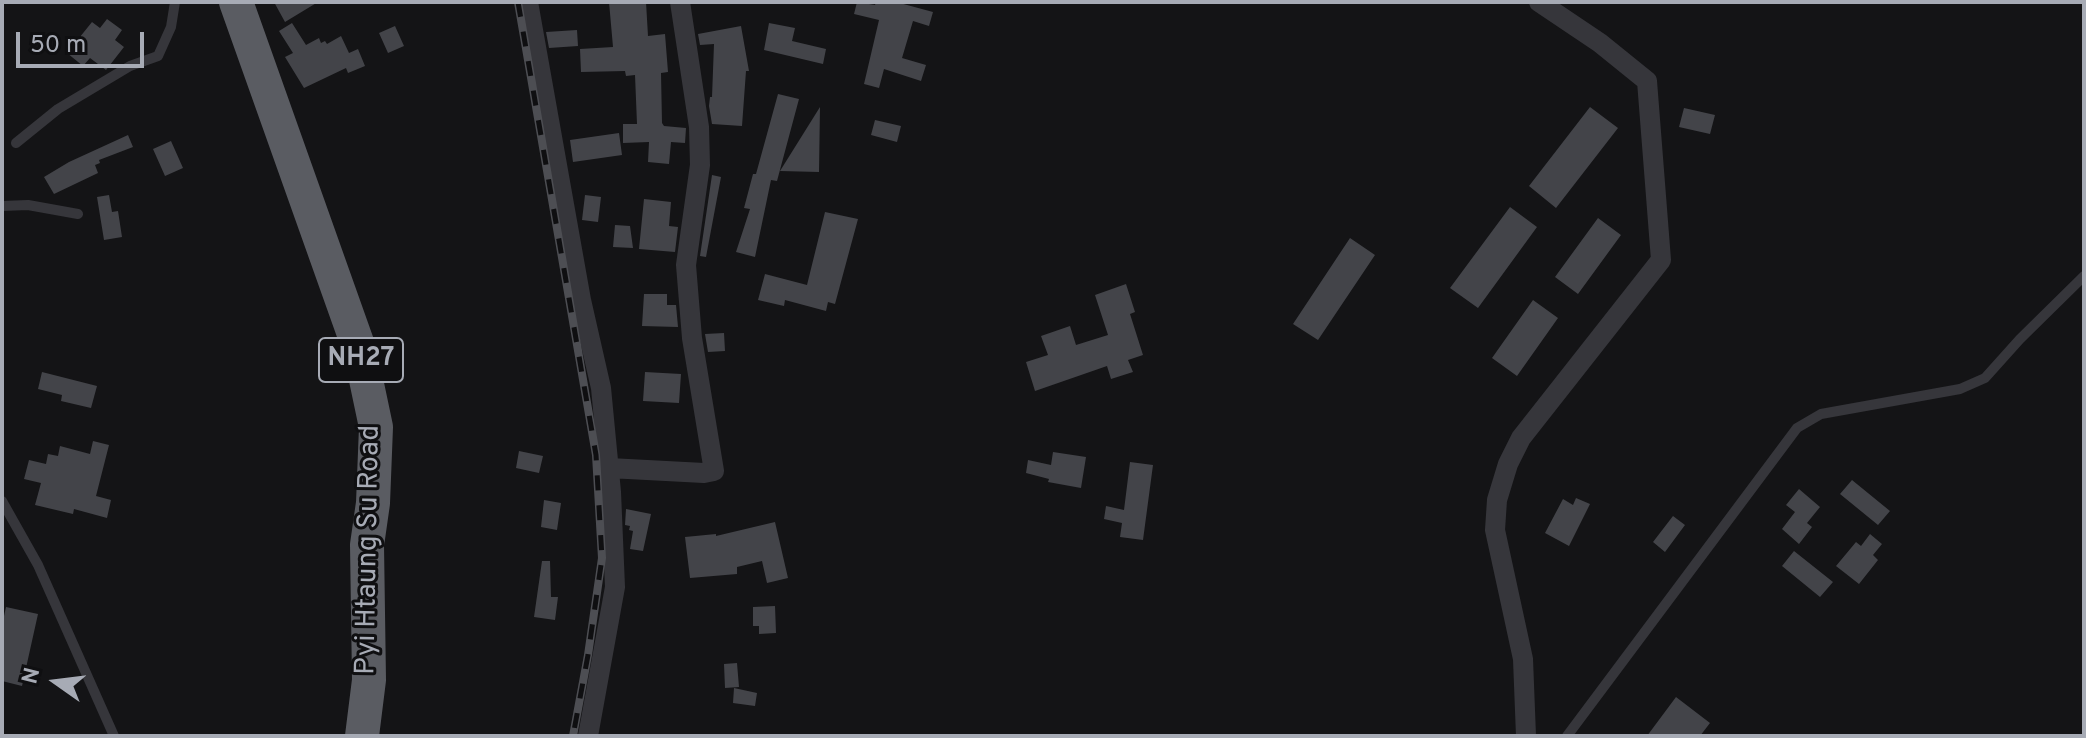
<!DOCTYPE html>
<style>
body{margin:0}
#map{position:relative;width:2086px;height:738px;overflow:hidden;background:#141416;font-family:Overpass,sans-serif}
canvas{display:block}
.frame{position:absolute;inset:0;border:4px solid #a7abb5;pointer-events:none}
.north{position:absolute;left:16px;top:642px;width:80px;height:80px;-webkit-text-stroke:6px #0f0f11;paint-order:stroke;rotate:284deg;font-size:22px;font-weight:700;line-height:32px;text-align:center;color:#a7abb5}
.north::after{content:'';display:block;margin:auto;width:28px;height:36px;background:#a7abb5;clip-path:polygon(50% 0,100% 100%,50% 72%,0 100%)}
.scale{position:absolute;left:16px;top:32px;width:128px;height:36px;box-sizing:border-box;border:4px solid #a7abb5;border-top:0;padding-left:10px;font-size:24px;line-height:28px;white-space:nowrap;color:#a7abb5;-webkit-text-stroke:6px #0f0f11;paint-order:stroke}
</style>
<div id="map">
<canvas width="2086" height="738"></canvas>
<div class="frame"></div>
<div class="north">N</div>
<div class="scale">50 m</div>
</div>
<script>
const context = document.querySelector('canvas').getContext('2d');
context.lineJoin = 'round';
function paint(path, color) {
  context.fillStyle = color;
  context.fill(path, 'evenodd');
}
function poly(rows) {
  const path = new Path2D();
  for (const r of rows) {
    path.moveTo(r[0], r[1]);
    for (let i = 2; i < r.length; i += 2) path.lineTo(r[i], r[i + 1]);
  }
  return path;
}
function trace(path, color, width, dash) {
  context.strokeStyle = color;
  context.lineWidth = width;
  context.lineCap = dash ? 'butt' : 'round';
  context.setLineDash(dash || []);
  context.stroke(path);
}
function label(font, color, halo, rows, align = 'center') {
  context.font = font + ' Overpass,sans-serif';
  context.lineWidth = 6;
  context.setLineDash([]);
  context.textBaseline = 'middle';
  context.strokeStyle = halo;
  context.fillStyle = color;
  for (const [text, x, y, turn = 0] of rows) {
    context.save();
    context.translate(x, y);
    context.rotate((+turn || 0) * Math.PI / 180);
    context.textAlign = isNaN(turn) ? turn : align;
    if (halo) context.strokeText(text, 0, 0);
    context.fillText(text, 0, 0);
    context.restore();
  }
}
const building = poly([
 [274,2,318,2,285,22],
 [609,2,646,2,648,36,665,34,668,72,661,73,662,123,664,126,686,128,685,143,671,142,669,164,648,162,649,142,623,143,623,124,637,124,635,75,626,76,625,71,581,72,580,49,613,47],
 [857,2,875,5,876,2,896,2,933,12,929,26,913,21,902,58,926,65,921,81,884,69,879,88,864,84,879,20,854,14],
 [107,19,122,30,115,40,124,47,106,70,90,58,83,66,67,53,92,22,100,28],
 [292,23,306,45,319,38,321,43,325,41,327,44,341,36,349,53,358,49,365,66,348,73,346,68,304,88,285,57,293,53,279,31],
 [769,23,795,28,792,41,826,49,823,64,764,50],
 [395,26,404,46,388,53,379,33],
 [741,26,749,71,746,71,742,126,712,124,709,106,710,97,712,97,714,44,700,45,698,34],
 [577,30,578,46,549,48,546,32],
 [778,94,799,99,777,181,771,180,755,257,736,252,750,209,744,208,753,174,756,174],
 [820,107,819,172,780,171],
 [1590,107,1618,128,1556,208,1529,186],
 [1684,108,1715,115,1710,134,1679,127],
 [875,120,901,126,897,142,871,135],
 [619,133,622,155,573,162,570,140],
 [128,135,133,147,99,160,100,163,95,165,98,173,54,194,44,177,69,162],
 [171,141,183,168,165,176,153,149],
 [712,175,721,177,706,257,700,256],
 [109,195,112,212,118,211,122,237,104,240,97,197],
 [585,195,601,197,598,222,582,220],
 [644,199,671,202,669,226,678,227,675,252,639,249],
 [1510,207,1537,227,1478,308,1450,288],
 [825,212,858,219,835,304,828,302,826,311,785,300,784,306,758,300,765,274,807,285],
 [1598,218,1621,235,1578,294,1555,277],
 [615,225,630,226,633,248,613,247],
 [1350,238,1375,255,1318,340,1293,324],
 [1126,284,1135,312,1130,314,1143,355,1128,360,1133,372,1111,379,1107,366,1035,391,1026,362,1048,355,1041,336,1070,326,1076,345,1108,335,1095,295],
 [644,294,667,294,667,305,676,305,678,327,642,326],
 [1533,300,1558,318,1517,376,1492,358],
 [724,333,725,351,708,352,705,334],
 [42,372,97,386,91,408,61,401,62,395,38,389],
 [645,372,681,374,679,403,643,401],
 [93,441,109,445,96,496,111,500,107,518,74,509,73,514,35,505,41,483,24,479,29,460,46,464,48,454,58,456,60,446,90,454],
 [519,451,543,456,539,473,516,468],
 [1053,452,1086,457,1081,488,1048,482,1049,479,1026,473,1028,460,1051,465],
 [1130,462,1153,465,1143,540,1120,537,1122,523,1104,519,1106,506,1124,510],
 [1852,480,1890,511,1878,525,1840,494],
 [1799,489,1820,507,1807,523,1812,527,1799,544,1782,529,1795,512,1786,505],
 [1576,498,1590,504,1569,546,1545,533,1563,499,1573,505],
 [544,500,561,503,557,530,541,527],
 [626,509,651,514,643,551,630,549,633,531,629,530,630,526,625,525],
 [1673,516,1685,525,1665,552,1653,542],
 [775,522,788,578,767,583,762,561,737,567,737,574,690,578,685,537,716,534,716,536],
 [1870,534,1882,544,1873,555,1878,560,1859,584,1836,566,1856,542,1861,546],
 [1794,551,1833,582,1820,597,1782,566],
 [542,561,550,561,551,597,558,597,555,620,534,617],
 [775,606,776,633,759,634,759,626,753,626,753,607],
 [6,607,38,614,22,686,2,681,2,625],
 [737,663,739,687,725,688,724,664],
 [734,688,757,693,755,706,733,703],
 [1676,697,1710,723,1700,736,1647,736]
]);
const service = poly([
 [16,143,58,109,130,66,158,56,171,27,175,2],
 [2,206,28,205,78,214],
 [2,501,38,565,114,736],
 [1567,736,1797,428,1821,414,1960,389,1985,378,2020,339,2084,276]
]);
const minor = poly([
 [528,2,581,300,601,388,611,492,615,587,588,736],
 [609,468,704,473,714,471,692,338,686,265,700,165,699,127,680,2],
 [1526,736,1523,659,1495,530,1497,500,1508,464,1521,438,1661,260,1647,81,1600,43,1539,2]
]);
const trunk = poly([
 [236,2,360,351,376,427,373,503,367,545,369,680,362,736]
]);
const rail = poly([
 [518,2,596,455,602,558,588,655,573,736]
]);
const shields = [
 [361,360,84]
];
const shieldNames = [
 ["NH27",361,360]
];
const streetNames = [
 ["Pyi Htaung Su Road",370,550,-89]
];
paint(building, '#434449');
trace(service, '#36363b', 10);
trace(minor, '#36363b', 20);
trace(trunk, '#5a5c62', 34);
trace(rail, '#4d4e53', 8);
trace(rail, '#0f0f11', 5, [15]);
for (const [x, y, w] of shields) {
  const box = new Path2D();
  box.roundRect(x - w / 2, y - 22, w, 44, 6);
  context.fillStyle = '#0f0f11';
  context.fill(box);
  trace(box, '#a7abb5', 2);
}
label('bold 26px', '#a7abb5', null, shieldNames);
label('28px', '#a7abb5', '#0f0f11', streetNames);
</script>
